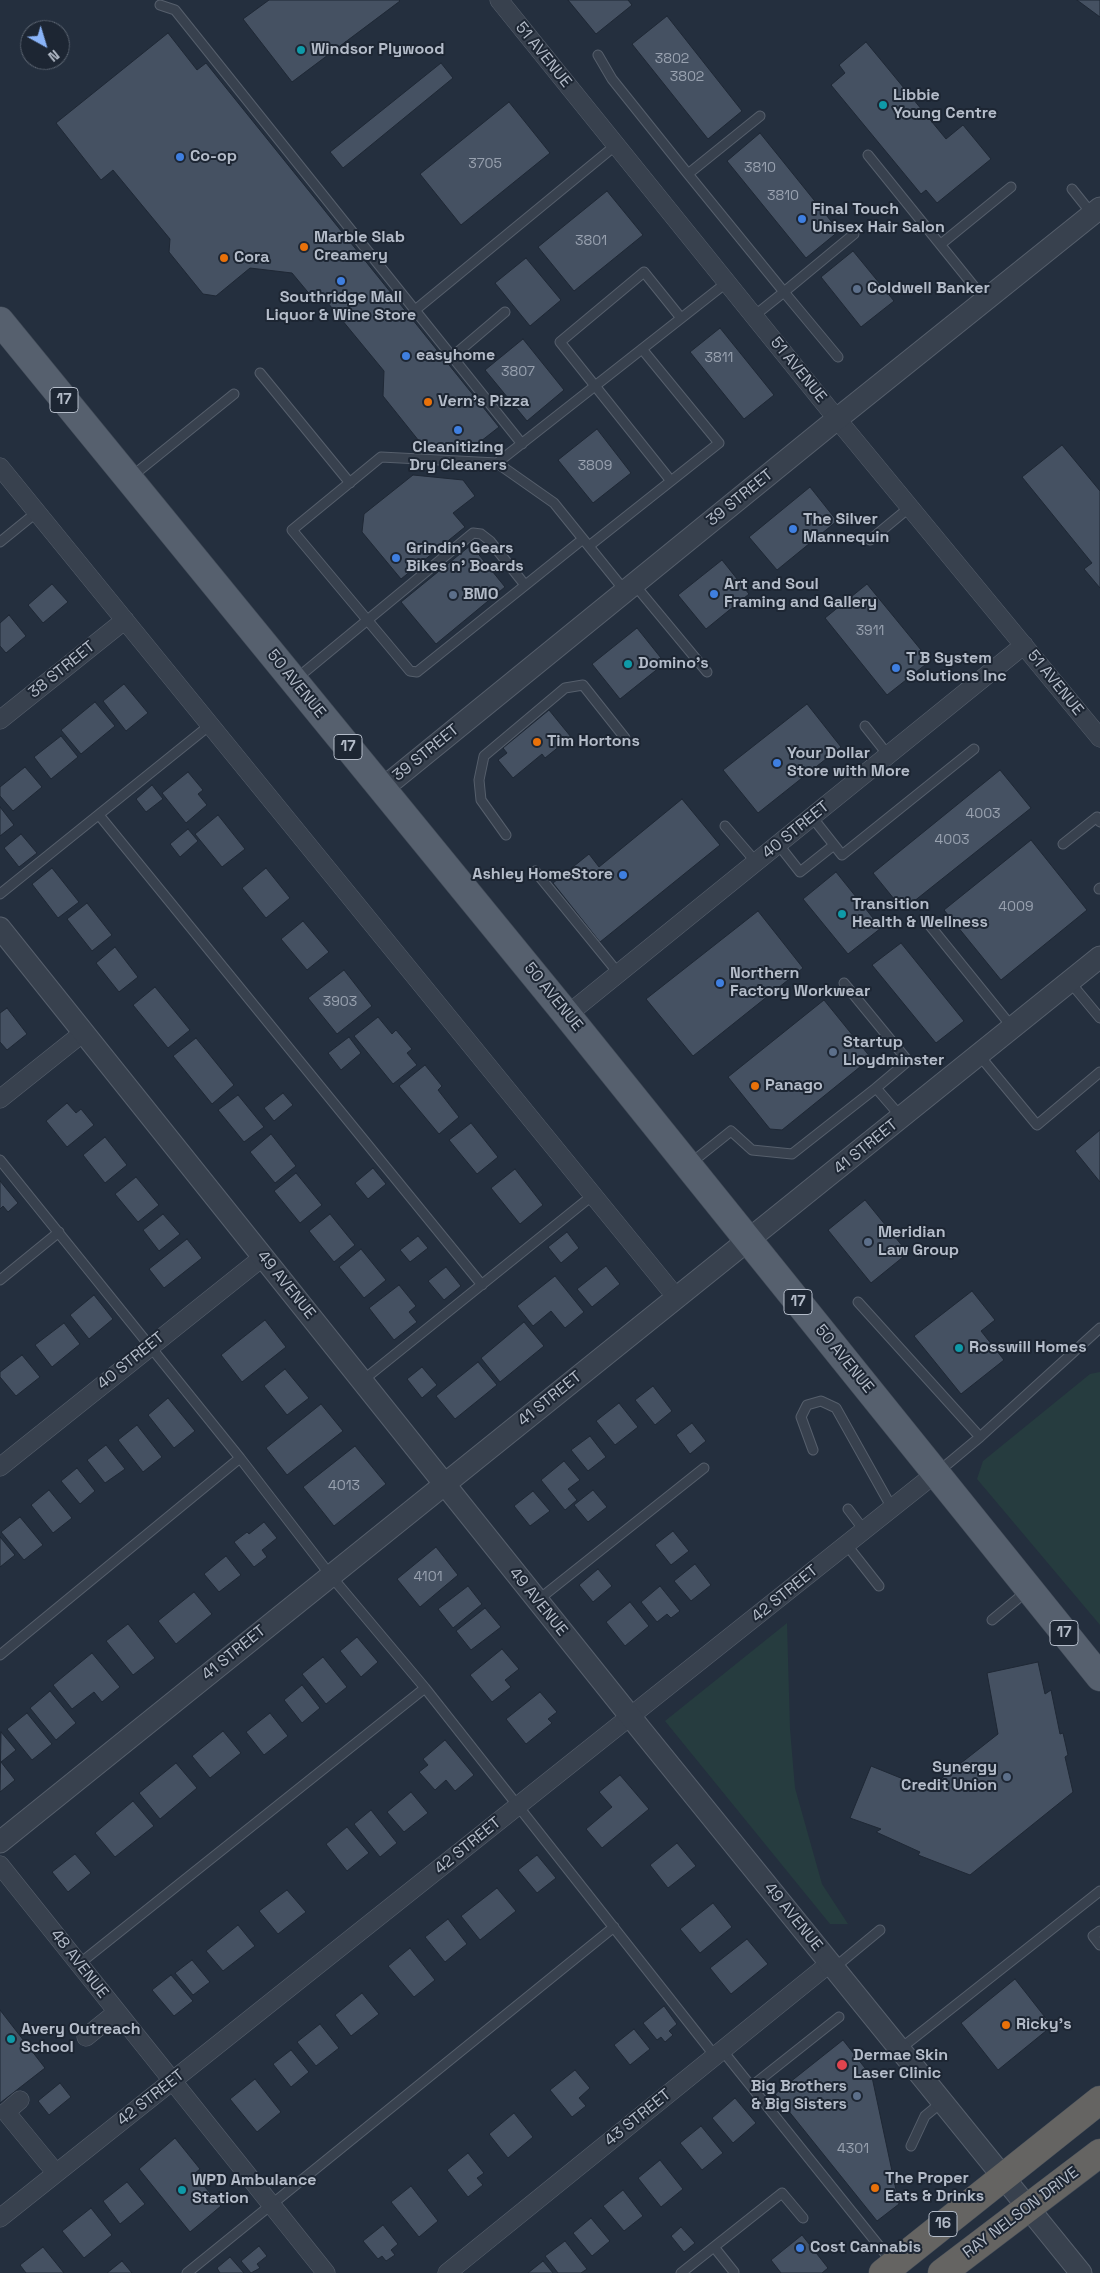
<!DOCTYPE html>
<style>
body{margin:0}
#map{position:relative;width:1100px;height:2273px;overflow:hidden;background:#242f3e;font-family:"Space Grotesk",sans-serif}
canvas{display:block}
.north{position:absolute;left:20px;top:20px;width:50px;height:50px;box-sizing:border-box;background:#1d2633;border:1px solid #59626f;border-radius:50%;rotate:141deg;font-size:14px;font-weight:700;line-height:20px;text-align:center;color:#b4bcc9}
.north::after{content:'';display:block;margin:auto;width:18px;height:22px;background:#8ab4f8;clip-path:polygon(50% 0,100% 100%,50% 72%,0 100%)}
</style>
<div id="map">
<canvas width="1100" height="2273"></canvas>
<div class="north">N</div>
</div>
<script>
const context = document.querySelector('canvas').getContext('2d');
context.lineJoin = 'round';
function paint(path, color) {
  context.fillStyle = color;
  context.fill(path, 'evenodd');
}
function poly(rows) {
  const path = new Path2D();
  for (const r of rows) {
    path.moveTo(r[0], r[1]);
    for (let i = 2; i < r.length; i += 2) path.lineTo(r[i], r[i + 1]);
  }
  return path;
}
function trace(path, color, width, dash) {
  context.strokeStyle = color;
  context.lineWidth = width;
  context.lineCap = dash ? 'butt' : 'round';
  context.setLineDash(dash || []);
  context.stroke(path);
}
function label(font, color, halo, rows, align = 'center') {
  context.font = font + ' "Space Grotesk",sans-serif';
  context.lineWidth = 4;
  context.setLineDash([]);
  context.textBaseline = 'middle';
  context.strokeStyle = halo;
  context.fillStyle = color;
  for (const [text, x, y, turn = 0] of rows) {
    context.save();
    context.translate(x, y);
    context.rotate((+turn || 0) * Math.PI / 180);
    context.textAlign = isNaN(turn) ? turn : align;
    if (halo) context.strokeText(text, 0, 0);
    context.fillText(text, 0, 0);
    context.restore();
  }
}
const green = poly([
 [1100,1372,1100,1625,977,1479,983,1461,1090,1374],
 [787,1623,790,1729,795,1788,822,1884,848,1924,830,1924,665,1721]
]);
const building = poly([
 [269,0,399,0,400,1,292,82,243,19,269,0],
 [568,0,628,0,632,5,596,34,568,0],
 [1077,0,1100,0,1100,17,1077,0],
 [667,16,742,111,708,139,632,44,667,16],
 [168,33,197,70,206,63,499,427,467,452,423,446,383,396,384,371,323,297,312,297,292,273,250,268,216,296,203,294,169,252,170,239,113,170,101,180,56,123,168,33],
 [866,42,946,139,963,125,991,159,937,203,926,190,921,194,831,85,845,73,839,65,866,42],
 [441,63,453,78,343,168,330,152,441,63],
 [509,102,550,153,461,225,420,174,509,102],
 [760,133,839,231,806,258,727,161,760,133],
 [607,191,643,235,574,291,538,247,607,191],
 [853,251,894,301,861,327,821,277,853,251],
 [526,258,561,300,530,326,495,283,526,258],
 [720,328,774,395,744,419,690,352,720,328],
 [523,339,564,390,527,421,485,370,523,339],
 [597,429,631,473,593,503,558,460,597,429],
 [1062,445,1100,491,1100,588,1084,569,1092,563,1022,477,1062,445],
 [413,475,463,480,475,496,453,513,465,527,401,579,362,532,364,514,413,475],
 [810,487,837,521,777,570,749,537,810,487],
 [471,545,505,587,436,644,401,602,471,545],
 [722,560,749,594,706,629,678,595,722,560],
 [52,584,68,602,43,623,28,605,52,584],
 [867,584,930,661,887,695,825,618,867,584],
 [9,615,26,636,6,653,0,646,0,623,9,615],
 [637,628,665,663,620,699,592,664,637,628],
 [124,684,148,713,126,731,103,701,124,684],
 [95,702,115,726,81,754,61,730,95,702],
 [807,704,841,747,758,813,723,770,807,704],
 [549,710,571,737,545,758,542,754,513,778,498,760,507,753,503,748,549,710],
 [61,736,78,757,51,779,34,757,61,736],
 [25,767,42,787,13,811,0,796,0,787,25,767],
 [1000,770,1031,808,903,910,873,873,1000,770],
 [188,772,203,790,198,794,207,805,186,823,162,793,188,772],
 [152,785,163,799,146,812,136,799,152,785],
 [682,799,720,845,600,942,553,883,589,854,599,867,682,799],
 [0,807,14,825,0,836,0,807],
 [218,815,245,849,222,867,195,834,218,815],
 [188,829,198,841,180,857,170,844,188,829],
 [21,834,37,853,19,867,4,848,21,834],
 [1031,840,1087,910,1001,980,944,910,1031,840],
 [52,868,79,902,58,918,32,884,52,868],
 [266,868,290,898,266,918,242,888,266,868],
 [836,872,881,928,848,954,803,899,836,872],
 [87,903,112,935,92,951,67,919,87,903],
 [758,911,803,968,693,1056,646,999,758,911],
 [303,921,329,952,307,970,281,939,303,921],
 [901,943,964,1021,936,1043,872,965,901,943],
 [115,947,138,977,119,992,96,963,115,947],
 [344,970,372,1006,337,1034,308,998,344,970],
 [155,987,190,1030,168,1048,133,1005,155,987],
 [824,1000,871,1058,782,1130,770,1129,728,1077,824,1000],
 [7,1008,27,1034,7,1050,0,1042,0,1013,7,1008],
 [378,1017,392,1034,396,1030,412,1049,407,1053,417,1065,393,1084,354,1036,378,1017],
 [349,1037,361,1053,341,1070,328,1053,349,1037],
 [196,1038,234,1085,212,1104,173,1056,196,1038],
 [425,1065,442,1086,438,1090,459,1117,439,1134,399,1086,425,1065],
 [283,1093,293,1105,274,1121,264,1108,283,1093],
 [238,1095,264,1127,244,1142,218,1110,238,1095],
 [67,1103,76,1113,81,1109,94,1125,67,1147,46,1121,67,1103],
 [471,1123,498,1157,477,1174,449,1140,471,1123],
 [1100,1130,1100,1182,1075,1151,1100,1130],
 [271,1134,296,1166,275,1183,250,1152,271,1134],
 [105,1137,127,1165,105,1183,83,1155,105,1137],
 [373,1168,386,1184,368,1199,355,1183,373,1168],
 [515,1169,543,1205,520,1224,491,1188,515,1169],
 [296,1173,322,1205,300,1223,274,1191,296,1173],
 [136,1177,159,1205,138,1222,115,1194,136,1177],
 [0,1181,18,1203,8,1212,3,1206,0,1209,0,1181],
 [865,1200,908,1253,871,1283,828,1230,865,1200],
 [163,1214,180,1234,159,1251,143,1230,163,1214],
 [330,1214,355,1245,334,1262,309,1231,330,1214],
 [567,1232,579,1248,561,1263,548,1247,567,1232],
 [418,1236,428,1248,410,1262,400,1250,418,1236],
 [187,1239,202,1258,164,1288,149,1269,187,1239],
 [361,1249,386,1280,364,1298,339,1267,361,1249],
 [606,1266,620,1284,592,1307,577,1289,606,1266],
 [446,1267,461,1286,444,1300,428,1281,446,1267],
 [555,1276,584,1312,565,1328,551,1311,533,1326,517,1306,555,1276],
 [399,1285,416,1306,409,1312,417,1322,394,1340,369,1308,399,1285],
 [972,1291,995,1320,981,1331,1004,1360,961,1394,914,1336,972,1291],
 [94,1295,113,1319,89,1339,70,1315,94,1295],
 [265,1320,286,1347,242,1382,221,1355,265,1320],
 [524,1322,544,1346,500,1382,481,1358,524,1322],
 [64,1323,80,1344,52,1367,35,1345,64,1323],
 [22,1355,40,1377,16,1396,0,1377,0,1372,22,1355],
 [478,1362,497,1385,455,1419,436,1396,478,1362],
 [422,1367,437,1385,422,1398,407,1379,422,1367],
 [285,1369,309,1398,287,1415,264,1386,285,1369],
 [653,1386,672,1411,655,1425,635,1400,653,1386],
 [168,1398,195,1431,174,1448,148,1415,168,1398],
 [619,1403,638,1427,615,1445,596,1421,619,1403],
 [321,1404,343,1431,287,1475,266,1448,321,1404],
 [692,1423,706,1441,690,1454,676,1435,692,1423],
 [137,1425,162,1457,143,1472,118,1440,137,1425],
 [590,1436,606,1457,588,1471,571,1450,590,1436],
 [106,1445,125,1469,105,1483,87,1460,106,1445],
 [355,1446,386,1484,334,1526,303,1487,355,1446],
 [564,1461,580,1480,568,1489,577,1500,565,1510,541,1480,564,1461],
 [77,1468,95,1491,80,1504,61,1481,77,1468],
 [49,1490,72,1518,53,1533,31,1505,49,1490],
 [593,1490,607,1507,588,1522,574,1505,593,1490],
 [533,1491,550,1511,530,1526,514,1506,533,1491],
 [20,1517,43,1545,24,1560,1,1532,20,1517],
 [264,1522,277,1538,262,1550,267,1557,254,1567,234,1542,247,1532,249,1534,264,1522],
 [673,1531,689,1551,671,1565,655,1545,673,1531],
 [0,1537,15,1555,0,1567,0,1537],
 [436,1547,458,1575,420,1607,397,1579,436,1547],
 [226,1556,241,1575,219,1592,204,1574,226,1556],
 [695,1564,711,1585,691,1601,674,1581,695,1564],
 [598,1569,612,1586,593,1602,579,1585,598,1569],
 [468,1586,482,1604,453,1628,438,1609,468,1586],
 [660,1586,680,1611,671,1618,667,1614,657,1622,641,1602,660,1586],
 [194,1592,212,1614,176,1644,158,1621,194,1592],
 [630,1602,649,1626,625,1646,606,1622,630,1602],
 [485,1608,501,1627,471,1650,456,1631,485,1608],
 [128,1624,155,1658,133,1675,106,1641,128,1624],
 [357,1637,378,1662,361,1677,340,1651,357,1637],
 [502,1649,519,1669,505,1680,511,1687,492,1702,470,1675,502,1649],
 [92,1653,120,1687,102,1702,94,1692,72,1709,53,1685,92,1653],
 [323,1657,347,1687,326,1704,302,1674,323,1657],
 [1038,1662,1045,1694,1051,1690,1060,1734,1063,1733,1068,1755,1065,1757,1073,1792,970,1875,918,1855,920,1852,876,1832,881,1829,850,1818,871,1766,928,1789,998,1734,987,1673,1038,1662],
 [302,1685,320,1708,302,1723,284,1700,302,1685],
 [50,1691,76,1723,56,1740,30,1708,50,1691],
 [540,1692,557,1712,548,1719,552,1723,526,1744,506,1719,540,1692],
 [27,1713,52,1744,32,1760,7,1729,27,1713],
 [270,1713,288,1736,264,1755,246,1732,270,1713],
 [223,1731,241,1753,210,1778,192,1756,223,1731],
 [1,1732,16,1750,1,1762,15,1780,0,1792,1,1732],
 [445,1740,474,1775,455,1791,446,1780,435,1790,419,1772,428,1765,423,1759,445,1740],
 [176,1763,197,1788,160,1819,139,1793,176,1763],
 [620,1775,649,1809,602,1848,586,1829,612,1807,599,1792,620,1775],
 [411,1792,428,1813,404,1832,387,1812,411,1792],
 [133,1801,154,1826,115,1857,95,1833,133,1801],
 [371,1810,397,1843,380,1857,354,1824,371,1810],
 [347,1827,369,1853,347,1871,326,1844,347,1827],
 [677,1843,696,1866,668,1888,650,1865,677,1843],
 [75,1854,91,1873,68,1892,52,1872,75,1854],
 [537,1855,556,1878,537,1893,518,1870,537,1855],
 [497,1888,516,1911,480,1940,461,1916,497,1888],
 [287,1890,306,1912,278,1934,259,1911,287,1890],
 [713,1903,732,1927,700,1953,680,1929,713,1903],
 [448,1919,467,1944,445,1962,425,1937,448,1919],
 [238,1925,255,1946,223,1971,206,1951,238,1925],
 [747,1939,768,1964,731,1994,710,1968,747,1939],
 [410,1948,435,1980,414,1997,388,1966,410,1948],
 [192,1960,210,1982,193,1995,175,1973,192,1960],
 [171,1975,193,2001,174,2016,152,1990,171,1975],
 [1015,1979,1052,2026,998,2070,961,2023,1015,1979],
 [362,1993,379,2014,351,2036,335,2015,362,1993],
 [664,2006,677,2024,669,2031,673,2035,665,2042,661,2037,657,2040,643,2023,664,2006],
 [0,2010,45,2068,0,2103,0,2010],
 [320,2024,339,2048,316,2066,297,2042,320,2024],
 [634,2029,650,2049,630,2065,614,2045,634,2029],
 [843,2040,872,2077,899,2204,877,2221,775,2094,843,2040],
 [291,2050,309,2072,291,2087,273,2064,291,2050],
 [575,2070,590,2088,579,2098,586,2106,572,2117,550,2090,575,2070],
 [255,2079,281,2112,257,2132,230,2099,255,2079],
 [60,2083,71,2097,49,2115,38,2101,60,2083],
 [735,2098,756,2123,733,2143,712,2118,735,2098],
 [514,2113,533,2137,508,2158,489,2134,514,2113],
 [701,2126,723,2153,702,2170,680,2143,701,2126],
 [175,2138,200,2169,194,2174,221,2206,190,2232,139,2169,175,2138],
 [468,2153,484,2173,477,2178,483,2185,468,2197,447,2170,468,2153],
 [660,2160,683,2189,661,2207,638,2178,660,2160],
 [127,2182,145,2204,120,2224,103,2201,127,2182],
 [411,2186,438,2221,419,2237,391,2202,411,2186],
 [623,2190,643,2216,624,2231,603,2206,623,2190],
 [91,2208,112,2235,84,2258,62,2231,91,2208],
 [591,2218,610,2241,592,2256,573,2233,591,2218],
 [383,2225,398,2244,391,2250,395,2255,386,2261,382,2256,378,2259,363,2241,383,2225],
 [681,2227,695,2243,684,2252,671,2236,681,2227],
 [802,2235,828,2268,822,2273,781,2273,771,2260,802,2235],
 [565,2241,587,2269,581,2273,558,2273,545,2256,565,2241],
 [259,2246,267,2256,257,2264,260,2268,251,2273,241,2261,259,2246],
 [43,2247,64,2273,26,2273,20,2265,43,2247],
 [230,2257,244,2273,220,2273,217,2268,230,2257],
 [122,2261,132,2273,107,2273,122,2261],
 [543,2261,553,2273,528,2273,543,2261]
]);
const service = poly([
 [160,5,175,10,522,444],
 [598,55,612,79,688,174],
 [868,155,985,300],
 [1072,189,1092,214],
 [941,244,1011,187],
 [414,311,616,145],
 [754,316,784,292,688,174,760,116],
 [452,357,505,312],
 [838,357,784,292,854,234],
 [260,373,350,483],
 [497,463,726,283],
 [131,477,234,394],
 [671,481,560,342,644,272,681,318],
 [583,539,417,672,410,671,292,530,381,457,497,463,554,503,625,591],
 [870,540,910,507],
 [0,542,37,512],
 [589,546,719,443,642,349],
 [634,584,707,672],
 [296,679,473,533,481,534,490,541,525,585],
 [865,726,888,755],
 [99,815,482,1285],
 [812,817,842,855,974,749],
 [725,826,756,862],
 [506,835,481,800,479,780,484,756,565,688,583,685,625,738],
 [778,844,800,872,834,845],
 [1063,844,1097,817,1100,822],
 [535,871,619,974],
 [1099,889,1100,888],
 [0,894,210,725],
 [927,922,1012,1027],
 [1070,982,1100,1018],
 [844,983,908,1061,876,1088],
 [979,1055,1037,1125,1100,1072],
 [0,1160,240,1458],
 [691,1163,731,1131,752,1150,792,1154,876,1088,902,1118],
 [0,1280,59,1232],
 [858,1302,980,1437],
 [362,1381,593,1195],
 [813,1450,801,1417,807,1405,821,1401,836,1408,892,1508],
 [938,1472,980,1437,1100,1328],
 [848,1509,864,1530],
 [846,1544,879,1586],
 [538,1600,704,1468],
 [992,1620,1027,1591],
 [0,1655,240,1458,331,1576,425,1688,715,2056],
 [1100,1931,1093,1936,1100,1945],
 [79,1964,425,1688],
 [834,1968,880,1930],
 [900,2049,1100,1891],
 [722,2050,892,2262],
 [752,2086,839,2017],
 [911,2146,925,2116,942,2102],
 [714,2247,734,2272],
 [187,2273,614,1927],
 [681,2273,782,2193,803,2218]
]);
const minor = poly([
 [499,0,837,419,1100,738],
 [0,467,676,1297],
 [0,720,125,620],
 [567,1015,1024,645],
 [0,1099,84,1032],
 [0,1467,263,1257],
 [0,1865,326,2273],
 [86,2037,117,2012],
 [20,2100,6,2112,56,2173],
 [0,2218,936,1473],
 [447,2273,830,1963]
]);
const tertiary = poly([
 [382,789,837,419,1100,208],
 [0,928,642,1731,1081,2273],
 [0,1842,1100,957]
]);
const primary = poly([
 [0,321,567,1015,1100,1677]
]);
const trunk = poly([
 [883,2273,1100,2100],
 [942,2273,1100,2153]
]);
const markers = [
 [301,50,5,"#0f9aa8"],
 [883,105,5,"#0f9aa8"],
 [180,157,5,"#3f7fe0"],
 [802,219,5,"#3f7fe0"],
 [304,247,5,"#e8710a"],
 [224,258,5,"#e8710a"],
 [341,281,5,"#3f7fe0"],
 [857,289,5,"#5c6f8a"],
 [406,356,5,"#3f7fe0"],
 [428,402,5,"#e8710a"],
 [458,430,5,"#3f7fe0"],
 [793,529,5,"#3f7fe0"],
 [396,558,5,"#3f7fe0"],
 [714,594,5,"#3f7fe0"],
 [453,595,5,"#5c6f8a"],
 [628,664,5,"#0f9aa8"],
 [896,668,5,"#3f7fe0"],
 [537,742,5,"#e8710a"],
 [777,763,5,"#3f7fe0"],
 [623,875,5,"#3f7fe0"],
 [842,914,5,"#0f9aa8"],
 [720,983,5,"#3f7fe0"],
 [833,1052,5,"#5c6f8a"],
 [755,1086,5,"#e8710a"],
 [868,1242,5,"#5c6f8a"],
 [959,1348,5,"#0f9aa8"],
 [1007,1777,5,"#5c6f8a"],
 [1006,2025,5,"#e8710a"],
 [11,2039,5,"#0f9aa8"],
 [842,2065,6,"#e0444e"],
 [857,2096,5,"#5c6f8a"],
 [875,2188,5,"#e8710a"],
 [182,2190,5,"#0f9aa8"],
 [800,2248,5,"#3f7fe0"]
];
const numberNames = [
 ["3802",672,59],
 ["3802",687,77],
 ["3705",485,164],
 ["3810",760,168],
 ["3810",783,196],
 ["3801",591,241],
 ["3811",719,358],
 ["3807",518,372],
 ["3809",595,466],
 ["3911",870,631],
 ["4003",983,814],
 ["4003",952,840],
 ["4009",1016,907],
 ["3903",340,1002],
 ["4013",344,1486],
 ["4101",428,1577],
 ["4301",853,2149]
];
const shields = [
 [64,400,28],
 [348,747,28],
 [798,1302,28],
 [1064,1633,28],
 [943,2224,28]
];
const shieldNames = [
 ["17",64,400],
 ["17",348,747],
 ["17",798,1302],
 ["17",1064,1633],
 ["16",943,2224]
];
const poiNames = [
 ["Windsor Plywood",311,50],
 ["Libbie",893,96],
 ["Young Centre",893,114],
 ["Co-op",190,157],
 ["Final Touch",812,210],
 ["Unisex Hair Salon",812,228],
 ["Marble Slab",314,238],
 ["Creamery",314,256],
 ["Cora",234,258],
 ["Coldwell Banker",867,289],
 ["Southridge Mall",341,298,"center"],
 ["Liquor & Wine Store",341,316,"center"],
 ["easyhome",416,356],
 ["Vern's Pizza",438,402],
 ["Cleanitizing",458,448,"center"],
 ["Dry Cleaners",458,466,"center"],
 ["The Silver",803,520],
 ["Mannequin",803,538],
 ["Grindin' Gears",406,549],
 ["Bikes n' Boards",406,567],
 ["Art and Soul",724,585],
 ["Framing and Gallery",724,603],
 ["BMO",463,595],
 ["T B System",906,659],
 ["Solutions Inc",906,677],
 ["Domino's",638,664],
 ["Tim Hortons",547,742],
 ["Your Dollar",787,754],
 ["Store with More",787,772],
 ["Ashley HomeStore",613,875,"right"],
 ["Transition",852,905],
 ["Health & Wellness",852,923],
 ["Northern",730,974],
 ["Factory Workwear",730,992],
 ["Startup",843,1043],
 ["Lloydminster",843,1061],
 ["Panago",765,1086],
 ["Meridian",878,1233],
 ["Law Group",878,1251],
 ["Rosswill Homes",969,1348],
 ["Synergy",997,1768,"right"],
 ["Credit Union",997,1786,"right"],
 ["Ricky's",1016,2025],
 ["Avery Outreach",21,2030],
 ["School",21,2048],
 ["Dermae Skin",853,2056],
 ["Laser Clinic",853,2074],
 ["Big Brothers",847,2087,"right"],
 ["& Big Sisters",847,2105,"right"],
 ["The Proper",885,2179],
 ["Eats & Drinks",885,2197],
 ["WPD Ambulance",192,2181],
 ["Station",192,2199],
 ["Cost Cannabis",810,2248]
];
const streetNames = [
 ["51 AVENUE",543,55,51],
 ["51 AVENUE",798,370,51],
 ["39 STREET",740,498,-39],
 ["38 STREET",62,670,-39],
 ["51 AVENUE",1055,683,51],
 ["50 AVENUE",296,684,51],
 ["39 STREET",426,753,-39],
 ["40 STREET",796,830,-39],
 ["50 AVENUE",553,997,51],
 ["41 STREET",866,1147,-39],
 ["49 AVENUE",286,1285,51],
 ["50 AVENUE",844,1359,51],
 ["40 STREET",131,1361,-39],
 ["41 STREET",550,1399,-39],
 ["42 STREET",785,1594,-39],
 ["49 AVENUE",538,1602,51],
 ["41 STREET",234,1653,-39],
 ["42 STREET",468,1846,-39],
 ["49 AVENUE",793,1917,51],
 ["48 AVENUE",79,1964,52],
 ["42 STREET",151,2098,-38],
 ["43 STREET",638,2118,-39],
 ["RAY NELSON DRIVE",1021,2213,-37]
];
paint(green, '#263c3f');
paint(building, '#455162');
trace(building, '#1f2835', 1);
trace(service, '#565f6c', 11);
trace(minor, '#565f6c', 19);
trace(tertiary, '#565f6c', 23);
trace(primary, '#414a57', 29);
trace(trunk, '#434c59', 29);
trace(service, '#38414e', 9);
trace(minor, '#38414e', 18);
trace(tertiary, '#38414e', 21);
trace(primary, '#56606e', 28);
trace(trunk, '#656462', 28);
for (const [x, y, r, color] of markers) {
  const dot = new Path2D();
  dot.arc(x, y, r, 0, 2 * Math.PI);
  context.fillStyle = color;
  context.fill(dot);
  trace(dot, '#1d2633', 2);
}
label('14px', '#98a1af', null, numberNames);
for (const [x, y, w] of shields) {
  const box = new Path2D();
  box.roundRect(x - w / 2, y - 12.5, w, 25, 4);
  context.fillStyle = '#1d2633';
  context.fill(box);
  trace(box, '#b4bcc9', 1);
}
label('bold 15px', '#b4bcc9', null, shieldNames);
label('bold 16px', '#b4bcc9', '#1d2633', poiNames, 'left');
label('16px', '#b4bcc9', '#1d2633', streetNames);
</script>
